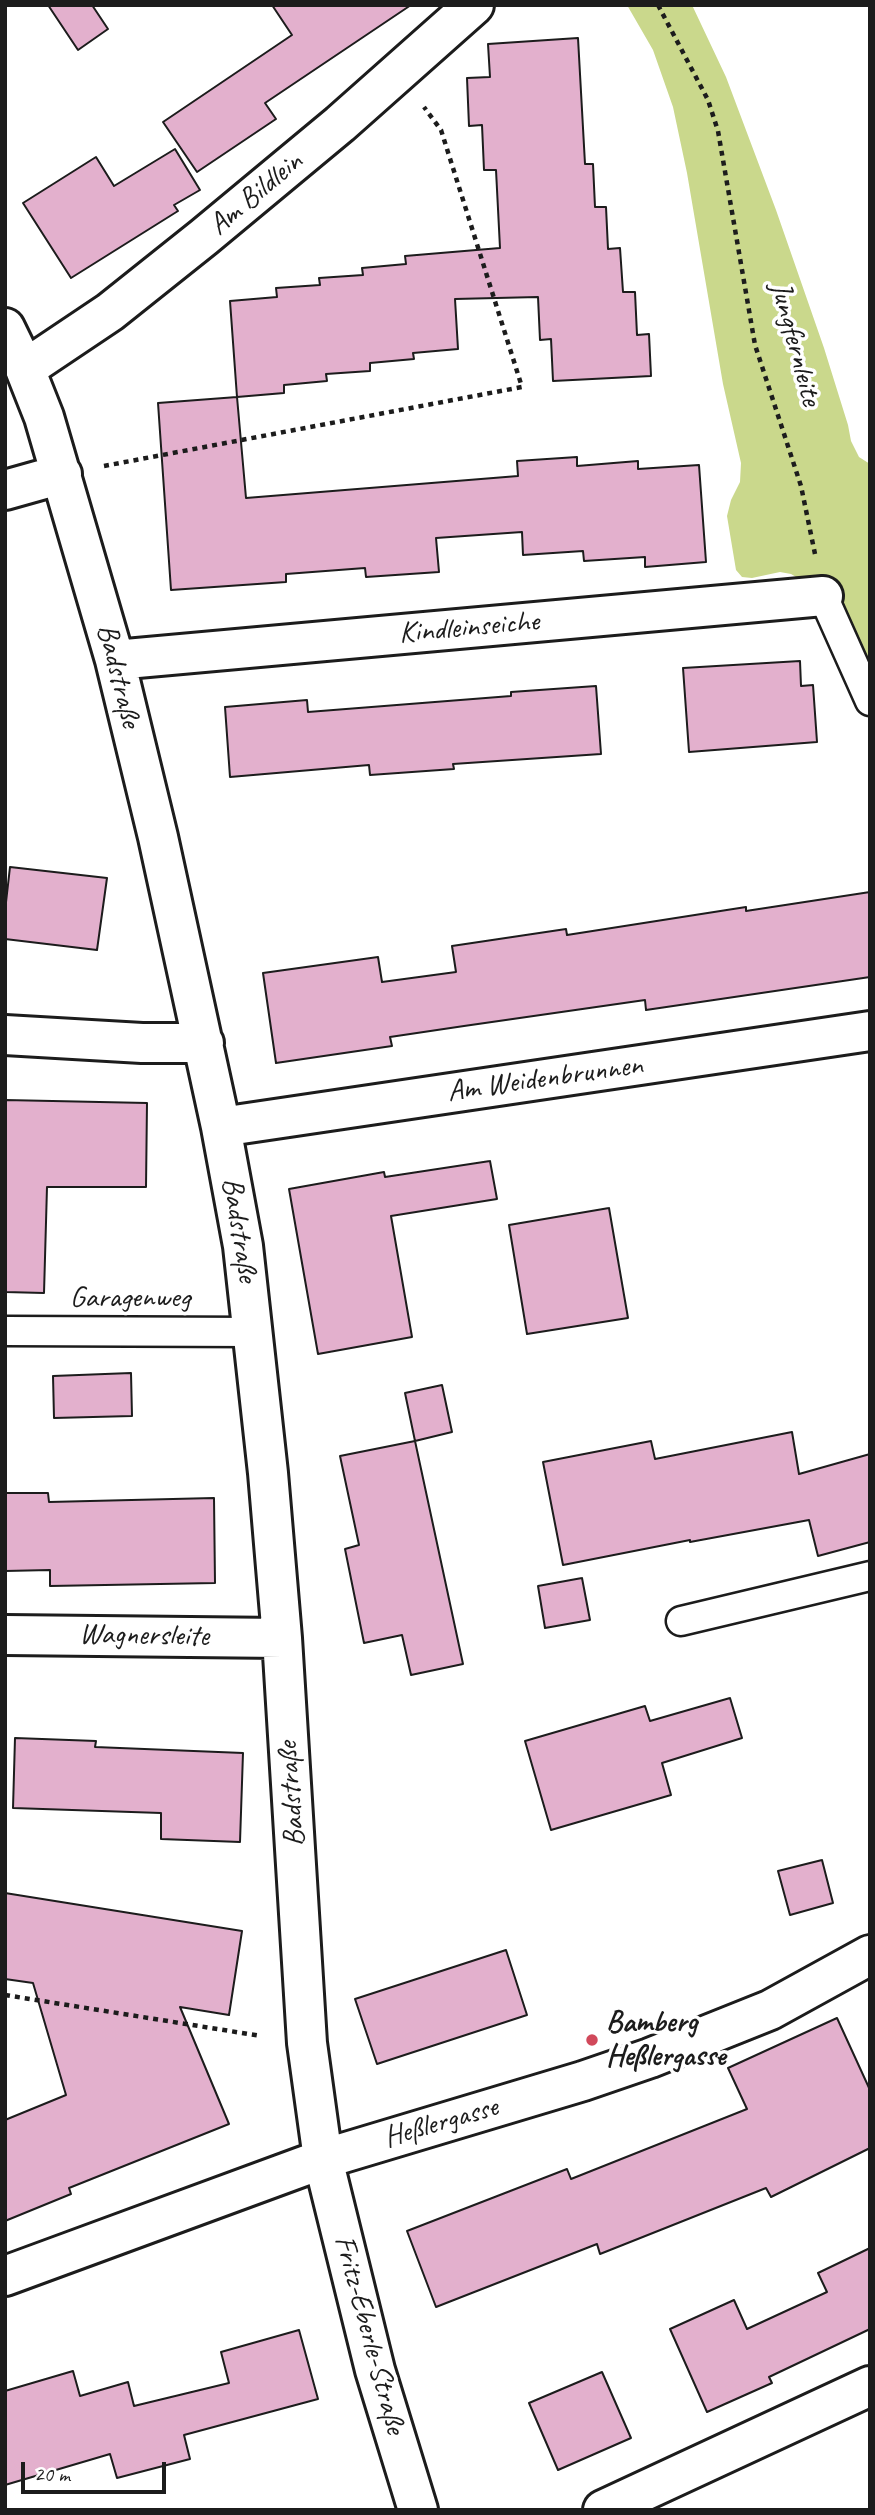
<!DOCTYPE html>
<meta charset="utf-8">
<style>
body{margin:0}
#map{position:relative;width:875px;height:2515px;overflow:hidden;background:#fff;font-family:Caveat,sans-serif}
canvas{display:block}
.frame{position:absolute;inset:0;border:7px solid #1c1c1c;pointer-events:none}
.scale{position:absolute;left:21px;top:2462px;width:145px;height:32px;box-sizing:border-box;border:4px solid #1c1c1c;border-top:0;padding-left:9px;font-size:21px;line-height:24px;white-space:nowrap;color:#1c1c1c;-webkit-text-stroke:5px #fff;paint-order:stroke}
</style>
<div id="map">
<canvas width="875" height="2515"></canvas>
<div class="frame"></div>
<div class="scale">20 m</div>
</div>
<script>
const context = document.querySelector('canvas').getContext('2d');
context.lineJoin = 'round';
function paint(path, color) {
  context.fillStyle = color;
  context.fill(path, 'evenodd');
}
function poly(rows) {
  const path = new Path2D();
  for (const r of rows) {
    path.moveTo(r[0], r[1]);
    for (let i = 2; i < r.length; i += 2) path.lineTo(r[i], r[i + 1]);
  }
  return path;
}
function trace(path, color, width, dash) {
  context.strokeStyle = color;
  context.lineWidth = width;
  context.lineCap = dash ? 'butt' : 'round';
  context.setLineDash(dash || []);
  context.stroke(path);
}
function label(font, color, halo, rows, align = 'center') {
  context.font = font + ' Caveat,sans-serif';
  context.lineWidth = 7;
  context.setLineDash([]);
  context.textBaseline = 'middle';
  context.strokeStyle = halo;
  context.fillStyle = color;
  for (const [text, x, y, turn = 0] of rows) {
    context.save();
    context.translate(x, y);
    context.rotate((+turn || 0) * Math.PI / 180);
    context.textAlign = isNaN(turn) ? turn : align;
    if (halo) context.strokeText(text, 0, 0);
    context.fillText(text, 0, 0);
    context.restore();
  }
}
const green = poly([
 [627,5,692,5,726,77,776,210,824,348,848,425,851,441,859,457,870,464,870,687,803,581,791,574,780,572,752,578,742,577,736,570,727,516,731,500,740,482,741,463,723,384,687,173,673,107,653,50]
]);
const building = poly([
 [48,5,92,5,108,29,78,50,48,5],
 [272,5,411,5,265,103,276,119,197,172,163,122,292,35,272,5],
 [578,38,585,164,593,164,595,207,606,207,608,249,620,248,623,292,635,292,637,335,649,334,651,376,553,381,551,339,540,340,538,297,455,299,458,349,413,353,414,359,370,363,370,371,326,374,327,381,284,385,284,393,237,397,230,301,277,297,276,288,320,285,319,278,363,275,362,268,406,264,405,256,500,248,496,170,484,170,482,125,469,126,467,78,490,77,488,44,578,38],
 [175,149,200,190,174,205,178,211,71,278,23,203,96,157,114,186,175,149],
 [237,397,246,498,518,476,517,461,577,457,577,466,638,461,638,469,699,465,706,562,645,567,645,557,584,561,583,551,523,555,522,532,436,538,439,572,366,577,365,568,286,574,286,582,171,590,158,403,237,397],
 [800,661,801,686,813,685,817,742,689,752,683,668,800,661],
 [596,686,601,754,453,764,454,769,370,775,369,765,230,777,225,707,307,700,308,712,511,696,511,692,596,686],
 [10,867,107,878,97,950,5,939,5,911,10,867],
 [870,892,870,977,646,1010,645,1000,464,1026,390,1037,392,1046,276,1063,263,973,378,957,382,982,456,972,452,946,566,929,567,935,746,907,746,911,870,892],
 [5,1100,147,1103,146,1187,47,1187,44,1293,5,1292,5,1100],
 [490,1161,497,1199,391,1216,412,1337,318,1354,289,1189,384,1172,385,1177,490,1161],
 [609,1208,628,1318,527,1334,509,1225,609,1208],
 [131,1373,132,1416,54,1418,53,1376,131,1373],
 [442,1385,452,1432,415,1441,405,1393,442,1385],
 [792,1432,799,1474,870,1454,870,1542,818,1556,809,1520,690,1542,690,1540,563,1565,543,1462,651,1441,655,1459,792,1432],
 [415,1441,463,1664,411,1675,402,1635,364,1643,345,1549,359,1545,340,1456,415,1441],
 [5,1493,48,1493,49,1502,214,1498,215,1583,50,1586,50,1570,5,1571,5,1493],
 [582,1578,590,1620,545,1628,538,1586,582,1578],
 [730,1698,742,1738,662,1763,671,1795,551,1830,525,1741,645,1706,650,1721,730,1698],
 [15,1738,96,1741,95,1747,243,1753,240,1842,161,1839,161,1813,13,1808,15,1738],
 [822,1860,833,1903,790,1915,778,1871,822,1860],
 [5,1893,242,1931,229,2015,180,2007,229,2124,69,2188,71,2194,5,2221,5,2120,66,2095,33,1983,5,1979,5,1893],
 [506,1950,527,2015,377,2064,355,1999,506,1950],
 [837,2018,870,2090,870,2148,771,2197,766,2188,600,2254,597,2244,436,2307,407,2231,567,2169,571,2179,747,2109,728,2068,837,2018],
 [870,2248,870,2329,769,2377,772,2383,707,2412,670,2329,734,2300,747,2329,827,2292,818,2273,870,2248],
 [299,2330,318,2399,184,2435,190,2459,117,2478,110,2454,5,2485,5,2391,73,2371,80,2396,128,2382,134,2406,229,2383,221,2352,299,2330],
 [602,2372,631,2438,558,2470,529,2403,602,2372]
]);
const path = poly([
 [658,5,708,100,718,131,755,345,801,486,815,554],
 [104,466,522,387,441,130,424,107],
 [5,1995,261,2036]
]);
const service = poly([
 [823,596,870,701],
 [5,1331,254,1332],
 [681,1621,870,1576]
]);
const minor = poly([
 [5,328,25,369,44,417,115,660,158,837,221,1127,243,1246,268,1473,282,1638,307,2043,323,2159,375,2370,418,2510],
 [25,369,110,312,204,237,340,124,474,5],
 [5,490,62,474],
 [115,660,823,596],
 [5,1035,142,1043,204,1043],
 [221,1127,870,1031],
 [5,1635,282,1638],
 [5,2276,323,2159,583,2081,650,2058,770,2010,870,1955],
 [603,2510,870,2386]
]);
const markers = [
 [592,2040,7,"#d1495b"]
];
const streetNames = [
 ["Am Bildlein",256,194,-40],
 ["Jungfernleite",795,344,75],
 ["Kindleinseiche",469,628,-5],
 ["Badstraße",118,676,76],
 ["Am Weidenbrunnen",545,1079,-8],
 ["Badstraße",239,1230,81],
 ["Garagenweg",130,1298],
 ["Wagnersleite",144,1636,1],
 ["Badstraße",292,1794,-94],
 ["Heßlergasse",441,2123,-16],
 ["Fritz-Eberle-Straße",369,2335,75]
];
const poiNames = [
 ["Bamberg",606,2023],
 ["Heßlergasse",606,2057]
];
paint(green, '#cad88c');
paint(building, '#e3b0cd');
trace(building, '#1c1c1c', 2);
trace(service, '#1c1c1c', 33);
trace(minor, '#1c1c1c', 44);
trace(path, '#1c1c1c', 4.5, [5, 5]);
trace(service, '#fff', 28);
trace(minor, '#fff', 38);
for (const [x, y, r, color] of markers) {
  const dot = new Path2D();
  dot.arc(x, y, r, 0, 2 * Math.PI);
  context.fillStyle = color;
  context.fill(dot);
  trace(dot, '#fff', 2.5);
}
label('30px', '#1c1c1c', '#fff', streetNames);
label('bold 30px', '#1c1c1c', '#fff', poiNames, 'left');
</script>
